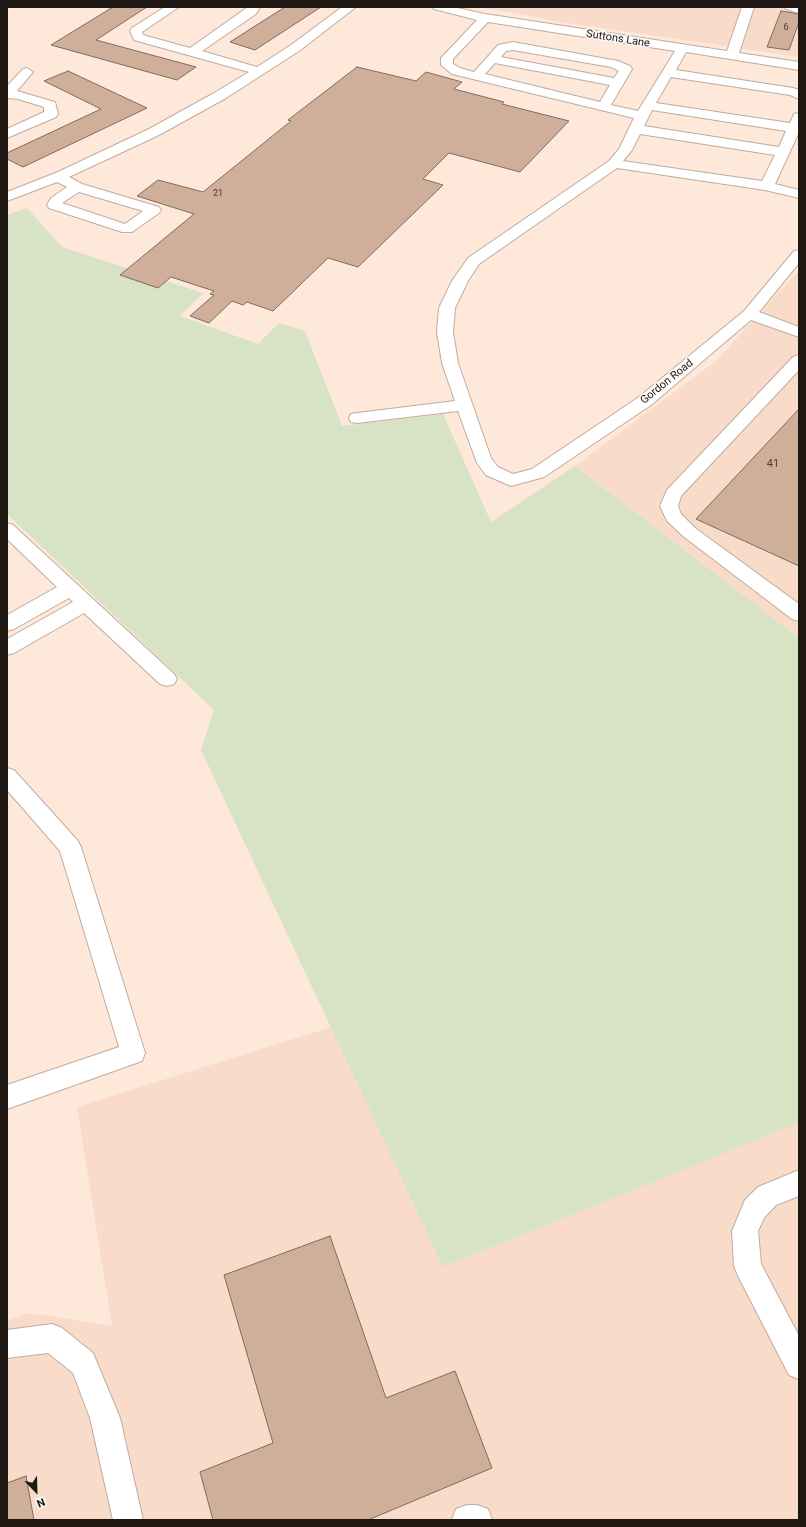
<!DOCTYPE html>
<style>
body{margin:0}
#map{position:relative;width:806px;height:1527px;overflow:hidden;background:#fde8da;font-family:Roboto,sans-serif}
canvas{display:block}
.frame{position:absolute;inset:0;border:8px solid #1f1712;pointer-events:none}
.north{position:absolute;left:16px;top:1471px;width:40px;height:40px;-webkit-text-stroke:3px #fdf9f6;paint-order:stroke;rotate:157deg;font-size:11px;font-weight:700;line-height:16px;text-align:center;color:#1f1712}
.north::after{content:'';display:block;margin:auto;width:14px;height:18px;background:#1f1712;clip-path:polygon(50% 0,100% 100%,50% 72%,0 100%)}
</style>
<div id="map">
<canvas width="806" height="1527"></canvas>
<div class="frame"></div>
<div class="north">N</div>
</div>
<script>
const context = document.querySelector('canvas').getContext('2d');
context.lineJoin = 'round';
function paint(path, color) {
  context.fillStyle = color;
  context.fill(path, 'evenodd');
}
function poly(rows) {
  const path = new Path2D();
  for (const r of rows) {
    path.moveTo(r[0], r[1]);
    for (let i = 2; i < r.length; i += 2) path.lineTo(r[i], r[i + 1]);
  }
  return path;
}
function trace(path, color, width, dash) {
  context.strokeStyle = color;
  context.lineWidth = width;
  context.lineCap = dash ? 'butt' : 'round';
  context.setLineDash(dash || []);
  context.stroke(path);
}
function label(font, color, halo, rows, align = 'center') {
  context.font = font + ' Roboto,sans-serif';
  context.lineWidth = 3.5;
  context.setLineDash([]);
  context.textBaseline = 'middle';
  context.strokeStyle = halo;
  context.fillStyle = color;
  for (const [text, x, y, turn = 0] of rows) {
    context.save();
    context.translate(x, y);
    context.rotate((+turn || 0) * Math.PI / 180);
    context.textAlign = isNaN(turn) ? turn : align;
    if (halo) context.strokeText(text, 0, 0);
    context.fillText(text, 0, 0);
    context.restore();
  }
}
const built = poly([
 [480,7,799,7,799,57,561,22],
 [799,270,799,638,575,466,715,362],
 [331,1027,443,1267,799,1123,799,1520,7,1520,7,1321,29,1313,112,1326,77,1107]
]);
const green = poly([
 [27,208,62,247,203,293,180,316,258,344,279,323,305,331,342,426,443,414,491,522,575,466,799,638,799,1123,443,1267,201,750,214,710,7,514,7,215]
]);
const building = poly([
 [113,7,147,7,96,40,196,67,177,80,51,45,113,7],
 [285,7,321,7,255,50,230,42,285,7],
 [781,11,799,14,799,22,789,50,767,47,781,11],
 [357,67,416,81,426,72,462,82,454,89,504,102,502,104,569,121,520,172,449,153,423,179,443,185,358,267,328,258,273,311,247,302,243,305,232,301,209,323,190,316,214,295,210,294,214,291,171,277,158,288,120,275,194,214,137,196,158,180,203,192,291,121,288,120,357,67],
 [68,71,147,108,23,167,7,159,7,153,101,109,44,81,68,71],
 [799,409,799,566,696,519,799,409],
 [330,1236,386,1398,455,1371,492,1468,368,1520,213,1520,200,1472,273,1443,224,1275,330,1236],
 [26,1476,34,1520,7,1520,7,1483,26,1476]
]);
const minor = poly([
 [165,7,179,7,142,32,143,35,190,48,248,7,260,7,256,14,202,51,257,67,291,45,342,7,356,7,299,51,226,98,159,135,69,177,82,184,159,207,161,210,159,213,132,232,122,232,49,208,47,205,51,198,67,187,57,182,7,201,7,192,58,172,149,129,216,92,249,72,134,40,130,31,132,28,165,7],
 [79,192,143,211,125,224,62,203,79,192],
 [432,7,453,7,485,14,727,51,742,7,754,7,739,53,799,62,799,70,686,52,676,70,793,88,799,90,799,99,790,95,671,77,656,103,790,123,794,114,799,113,799,132,775,184,799,190,799,198,765,190,617,168,479,264,468,281,455,308,453,332,458,363,491,458,498,467,513,474,532,469,639,397,744,311,794,251,799,250,799,263,759,312,799,327,799,337,751,320,651,405,544,477,511,486,486,475,477,463,458,411,357,423,351,422,349,418,351,414,357,413,455,401,442,363,437,332,439,308,452,281,468,258,609,161,619,149,634,118,452,74,441,65,441,58,477,20,434,9,432,7],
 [488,22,675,51,638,111,611,105,632,69,630,66,618,61,513,42,498,45,474,72,460,68,453,64,453,59,488,22],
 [513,50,611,67,619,71,614,78,501,57,506,51,513,50],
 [495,63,610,85,600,102,485,74,495,63],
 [652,110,786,131,779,147,644,126,652,110],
 [640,134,775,155,762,181,623,161,632,150,640,134],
 [784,7,799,7,799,13,786,9,784,7],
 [27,68,33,72,17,91,55,102,58,114,56,117,7,138,7,129,44,112,44,107,18,99,7,98,7,86,23,69,27,68],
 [799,355,799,370,681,496,678,506,681,514,695,528,799,604,799,621,792,619,683,536,667,521,660,506,667,490,793,357,799,355],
 [7,523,13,525,174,674,177,679,174,684,167,686,160,684,84,613,14,653,7,655,7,639,73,602,69,598,14,629,7,631,7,615,57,587,7,539,7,523],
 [7,768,14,770,78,841,81,847,145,1053,142,1061,7,1109,7,1085,119,1047,60,851,7,790,7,768],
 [799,1170,799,1196,776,1205,764,1218,758,1231,761,1264,799,1336,799,1379,789,1375,738,1276,734,1266,732,1231,745,1200,758,1187,799,1170],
 [52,1324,62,1328,93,1353,120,1418,143,1520,113,1520,90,1418,73,1373,48,1353,7,1358,7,1330,52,1324],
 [467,1505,477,1505,488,1509,492,1520,452,1520,456,1509,467,1505]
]);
const farNumbernames = [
 ["6",786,28],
 ["21",218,194]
];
const farStreetnames = [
 ["Suttons Lane",618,39,9],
 ["Gordon Road",667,382,-39]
];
const numberNames = [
 ["41",773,464]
];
paint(built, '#f8dcc9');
paint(green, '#d8e2c5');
paint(building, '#cfaf9a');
trace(building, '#7e6c5f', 1);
trace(minor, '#c0ac9e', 2);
paint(minor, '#fff');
label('9px', '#4b3d34', null, farNumbernames);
label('11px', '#1f1712', '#fdf9f6', farStreetnames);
label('11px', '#4b3d34', null, numberNames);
</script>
